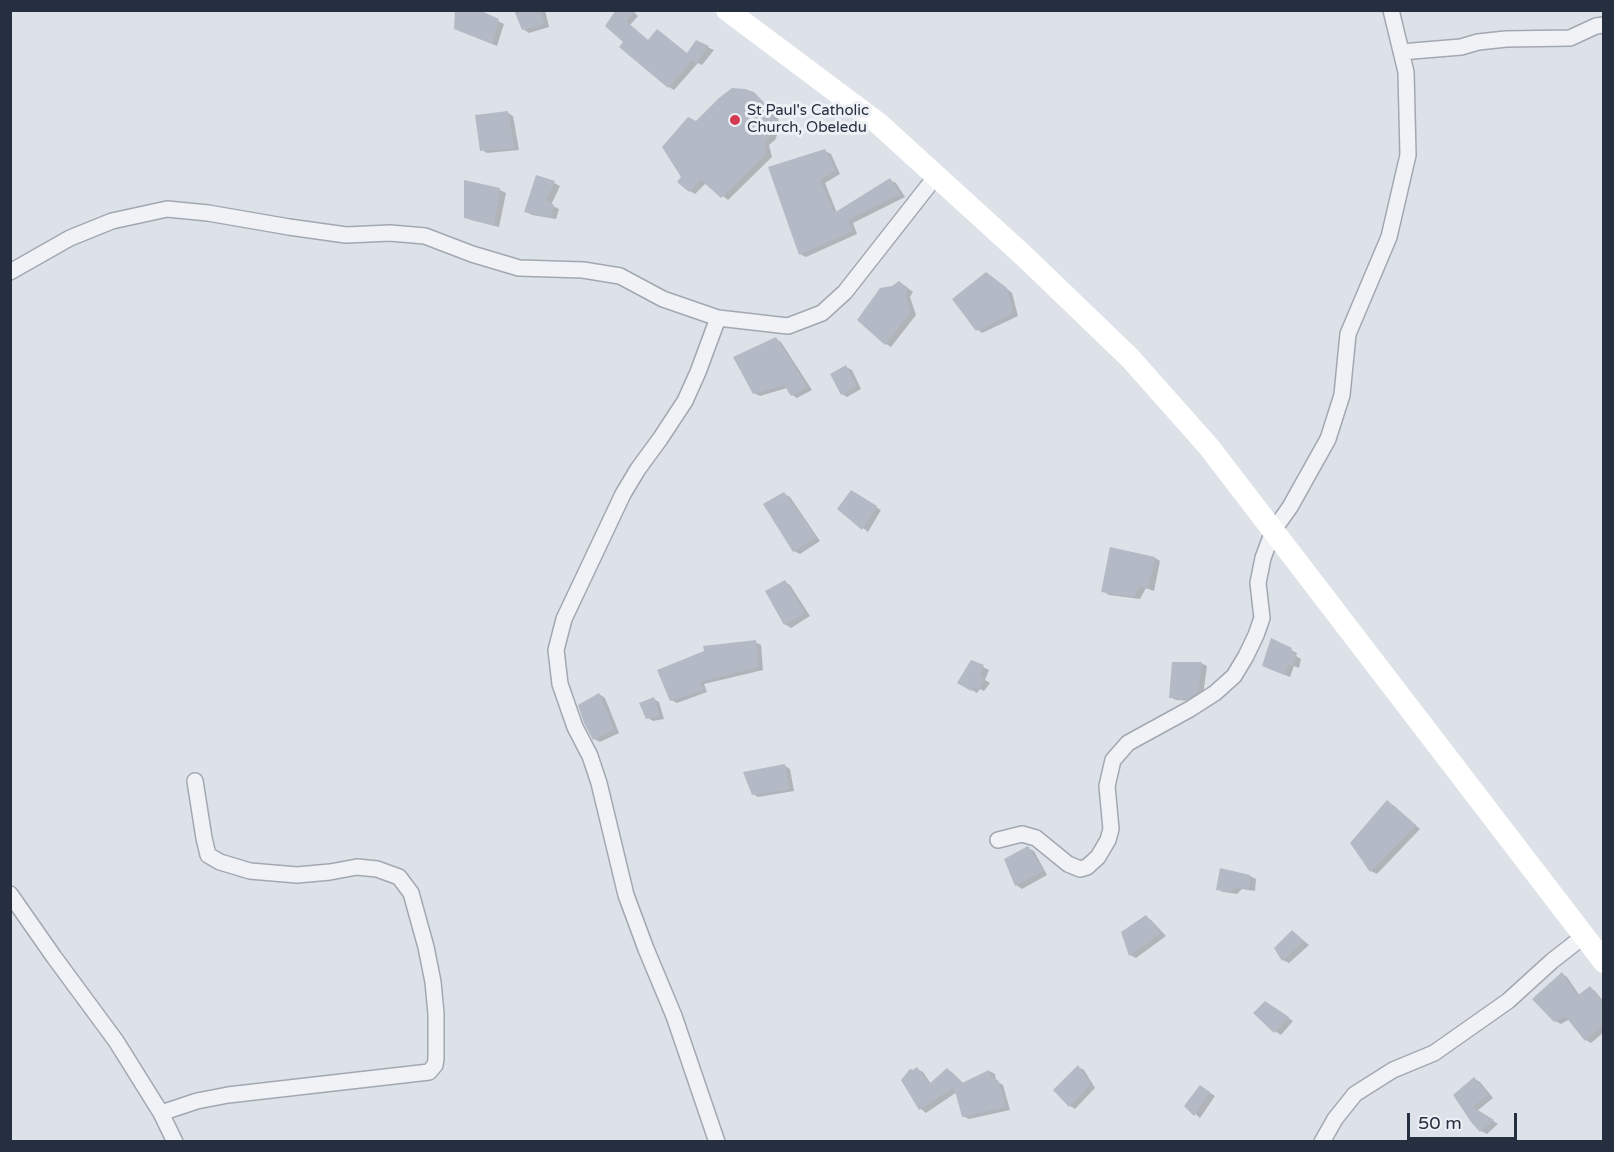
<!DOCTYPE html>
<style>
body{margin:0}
#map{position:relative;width:1614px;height:1152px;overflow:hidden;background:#dde1e8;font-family:"Varela Round",sans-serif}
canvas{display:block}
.frame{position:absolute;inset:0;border:12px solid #262f3f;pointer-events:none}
.scale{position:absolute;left:1407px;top:1113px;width:110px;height:27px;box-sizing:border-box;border:3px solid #262f3f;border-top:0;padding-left:8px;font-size:18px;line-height:21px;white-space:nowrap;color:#262f3f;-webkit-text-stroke:4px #edf0f5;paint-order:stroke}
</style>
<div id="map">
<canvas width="1614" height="1152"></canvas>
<div class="frame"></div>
<div class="scale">50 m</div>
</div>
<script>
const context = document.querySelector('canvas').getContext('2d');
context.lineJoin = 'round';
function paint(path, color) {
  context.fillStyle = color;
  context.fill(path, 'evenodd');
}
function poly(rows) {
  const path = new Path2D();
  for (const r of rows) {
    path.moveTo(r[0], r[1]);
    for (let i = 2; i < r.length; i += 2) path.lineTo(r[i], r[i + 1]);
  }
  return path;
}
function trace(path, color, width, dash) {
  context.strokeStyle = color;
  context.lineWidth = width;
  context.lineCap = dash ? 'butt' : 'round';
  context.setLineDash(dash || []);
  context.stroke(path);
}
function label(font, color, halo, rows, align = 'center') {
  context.font = font + ' "Varela Round",sans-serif';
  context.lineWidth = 6;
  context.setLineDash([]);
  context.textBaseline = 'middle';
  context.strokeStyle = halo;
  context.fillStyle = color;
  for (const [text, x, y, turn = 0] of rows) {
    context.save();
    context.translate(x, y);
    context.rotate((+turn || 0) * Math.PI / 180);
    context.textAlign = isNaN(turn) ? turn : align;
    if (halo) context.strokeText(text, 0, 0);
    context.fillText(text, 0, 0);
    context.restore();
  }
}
const shadow = poly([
 [516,10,545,10,549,27,529,33,523,29],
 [618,10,632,10,638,16,630,25,649,41,688,54,696,42,714,50,702,65,698,63,674,90,669,87,625,42],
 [498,21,504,24,497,46,461,31],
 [753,94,759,98,777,115,780,128,775,140,769,145,772,157,728,200,706,183,695,194,690,191,683,177,696,123],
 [508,113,513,116,519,150,487,153,482,150],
 [825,151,831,154,840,174,825,183,837,213,890,180,896,183,905,197,853,223,857,234,806,257,800,254],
 [466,182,500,190,506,193,499,227,471,220,466,217],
 [554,183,560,186,551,205,559,209,556,219,532,215,526,212],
 [992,277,1012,293,1018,316,982,333,977,329],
 [905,286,913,292,910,297,916,315,891,347,886,344,859,320],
 [776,339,781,342,812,390,797,398,792,395,787,388,760,396,754,393],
 [846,367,852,370,861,389,847,397,842,394],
 [851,492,881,510,868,532,839,508],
 [784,494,790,497,820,541,800,554,794,551],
 [1111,548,1155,558,1160,561,1154,591,1146,588,1140,599,1109,595,1103,591],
 [785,582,790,585,810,616,791,628,785,624],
 [755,642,761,645,763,670,704,684,707,692,677,703,671,700],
 [1291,650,1297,653,1296,656,1301,659,1299,668,1294,666,1290,677,1269,668],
 [1201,663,1207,666,1203,695,1194,701,1176,700,1170,697],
 [983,667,989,670,985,680,990,683,984,691,980,689,977,693,959,683],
 [599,694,605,698,619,733,600,742,594,739],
 [654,699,659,702,664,719,653,721,647,717],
 [785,766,790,769,794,791,758,797,753,794],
 [1393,805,1420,829,1377,874,1371,871],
 [1028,848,1034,851,1047,875,1022,889,1016,885,1006,860],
 [1250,876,1256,879,1255,891,1242,889,1237,894,1223,892,1217,889],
 [1146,917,1151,920,1166,936,1136,958,1130,955],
 [1297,935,1309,945,1289,963,1283,960,1276,948],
 [1562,974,1567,977,1580,996,1590,988,1595,991,1604,1002,1604,1032,1591,1043,1586,1040,1570,1019,1561,1024,1555,1021],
 [1271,1006,1293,1021,1281,1035,1275,1031],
 [1078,1067,1084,1070,1095,1088,1075,1109,1070,1106],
 [917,1069,923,1072,931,1084,947,1069,953,1073,964,1084,989,1071,995,1074,996,1081,1003,1085,1010,1110,969,1119,963,1116,957,1092,926,1113,921,1109,903,1080],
 [1475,1079,1480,1082,1493,1098,1477,1111,1498,1124,1487,1134,1481,1131,1472,1122],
 [1206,1090,1215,1096,1200,1118,1186,1106]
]);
const building = poly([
 [455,10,479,10,499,19,492,44,454,29],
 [514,10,541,10,544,24,522,30],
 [616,10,635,10,626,21,648,40,657,29,687,53,696,40,709,46,696,63,692,60,668,88,619,47,623,42,605,26],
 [732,88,745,89,754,92,771,110,775,124,770,137,764,142,766,154,721,198,701,180,689,192,677,182,681,177,662,147,688,117,696,121,719,98],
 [508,111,514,148,480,151,475,115],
 [825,149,835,170,820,180,834,213,890,178,900,194,848,220,852,231,799,255,768,167],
 [536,175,555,181,546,201,554,205,550,217,524,212],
 [464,180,500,188,494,225,464,218],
 [986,272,1007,288,1013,313,976,331,952,299],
 [899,281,908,288,905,294,911,311,885,345,857,320,880,288,892,286],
 [776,337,807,387,791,396,784,385,753,394,733,357],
 [846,365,856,386,841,395,830,374],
 [851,490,877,506,862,530,837,509],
 [784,492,816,537,793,552,763,504],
 [1110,547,1155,557,1148,589,1140,586,1134,597,1101,592],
 [785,580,805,613,784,625,765,591],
 [1271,638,1292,648,1291,652,1296,654,1293,666,1288,664,1284,675,1262,666],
 [756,640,758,667,699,682,703,690,670,701,657,670,704,651,703,646],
 [971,660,984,665,980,676,985,679,978,689,973,687,971,691,957,683],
 [1172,662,1202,662,1198,692,1188,699,1169,698],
 [599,693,614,729,593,740,584,723,578,705],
 [654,697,659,716,646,719,639,703],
 [785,764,789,789,752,795,743,772],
 [1387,800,1416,825,1370,872,1350,843],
 [1028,846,1043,871,1015,886,1004,859],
 [1220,868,1250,875,1249,889,1235,887,1231,892,1216,890],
 [1146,915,1161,933,1129,956,1121,932],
 [1292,930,1304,941,1282,961,1274,948],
 [1562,972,1577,996,1590,986,1604,1004,1604,1024,1585,1041,1565,1016,1554,1022,1532,999],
 [1265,1001,1289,1017,1274,1033,1253,1013],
 [1078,1065,1090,1084,1069,1107,1053,1090],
 [917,1067,929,1084,947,1068,962,1083,989,1070,991,1078,998,1080,1006,1107,962,1117,954,1087,919,1110,901,1080,910,1069,913,1070],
 [1474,1077,1488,1095,1473,1107,1494,1120,1480,1132,1471,1122,1453,1095],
 [1200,1085,1210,1092,1194,1116,1184,1106]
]);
const street = poly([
 [1401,52,1461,47,1478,42,1506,39,1570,38,1596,26,1604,25],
 [10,272,70,238,112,221,167,209,208,213,289,227,346,235,390,233,425,236,472,254,519,268,583,270,620,276,663,299,718,318,788,326,822,313,845,292,936,176],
 [998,840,1022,834,1036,838,1068,864,1080,869,1087,867,1098,857,1108,840,1111,829,1107,786,1113,760,1128,743,1190,709,1215,693,1234,676,1246,656,1256,635,1262,618,1258,583,1263,558,1273,531,1290,507,1328,439,1342,395,1348,334,1389,237,1408,155,1406,72,1391,10],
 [10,894,54,957,116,1041,161,1113,175,1142],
 [161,1113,197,1101,228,1095,429,1072,435,1065,436,1059,436,1014,433,982,426,947,411,893,399,877,377,869,357,867,330,872,297,875,250,871,220,862,208,855,204,838,195,781],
 [717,1142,674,1016,646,949,626,895,599,783,590,756,575,727,560,684,556,650,564,619,623,494,638,469,660,439,685,401,698,372,718,318],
 [1322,1142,1335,1119,1355,1094,1393,1070,1434,1053,1508,1001,1552,961,1584,936]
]);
const secondary = poly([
 [727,10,878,123,1024,256,1130,358,1209,447,1604,962]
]);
const markers = [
 [735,120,6,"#d43b52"]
];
const poiNames = [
 ["St Paul's Catholic",747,111],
 ["Church, Obeledu",747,128]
];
paint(shadow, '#0003');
paint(building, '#b4bac5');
trace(street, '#a2a8b2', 18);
trace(street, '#f0f2f6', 15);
trace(secondary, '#fff', 22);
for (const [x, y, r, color] of markers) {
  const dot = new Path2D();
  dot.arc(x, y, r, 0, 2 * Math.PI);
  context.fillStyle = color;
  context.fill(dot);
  trace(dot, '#edf0f5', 2);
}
label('15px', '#262f3f', '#edf0f5', poiNames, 'left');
</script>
